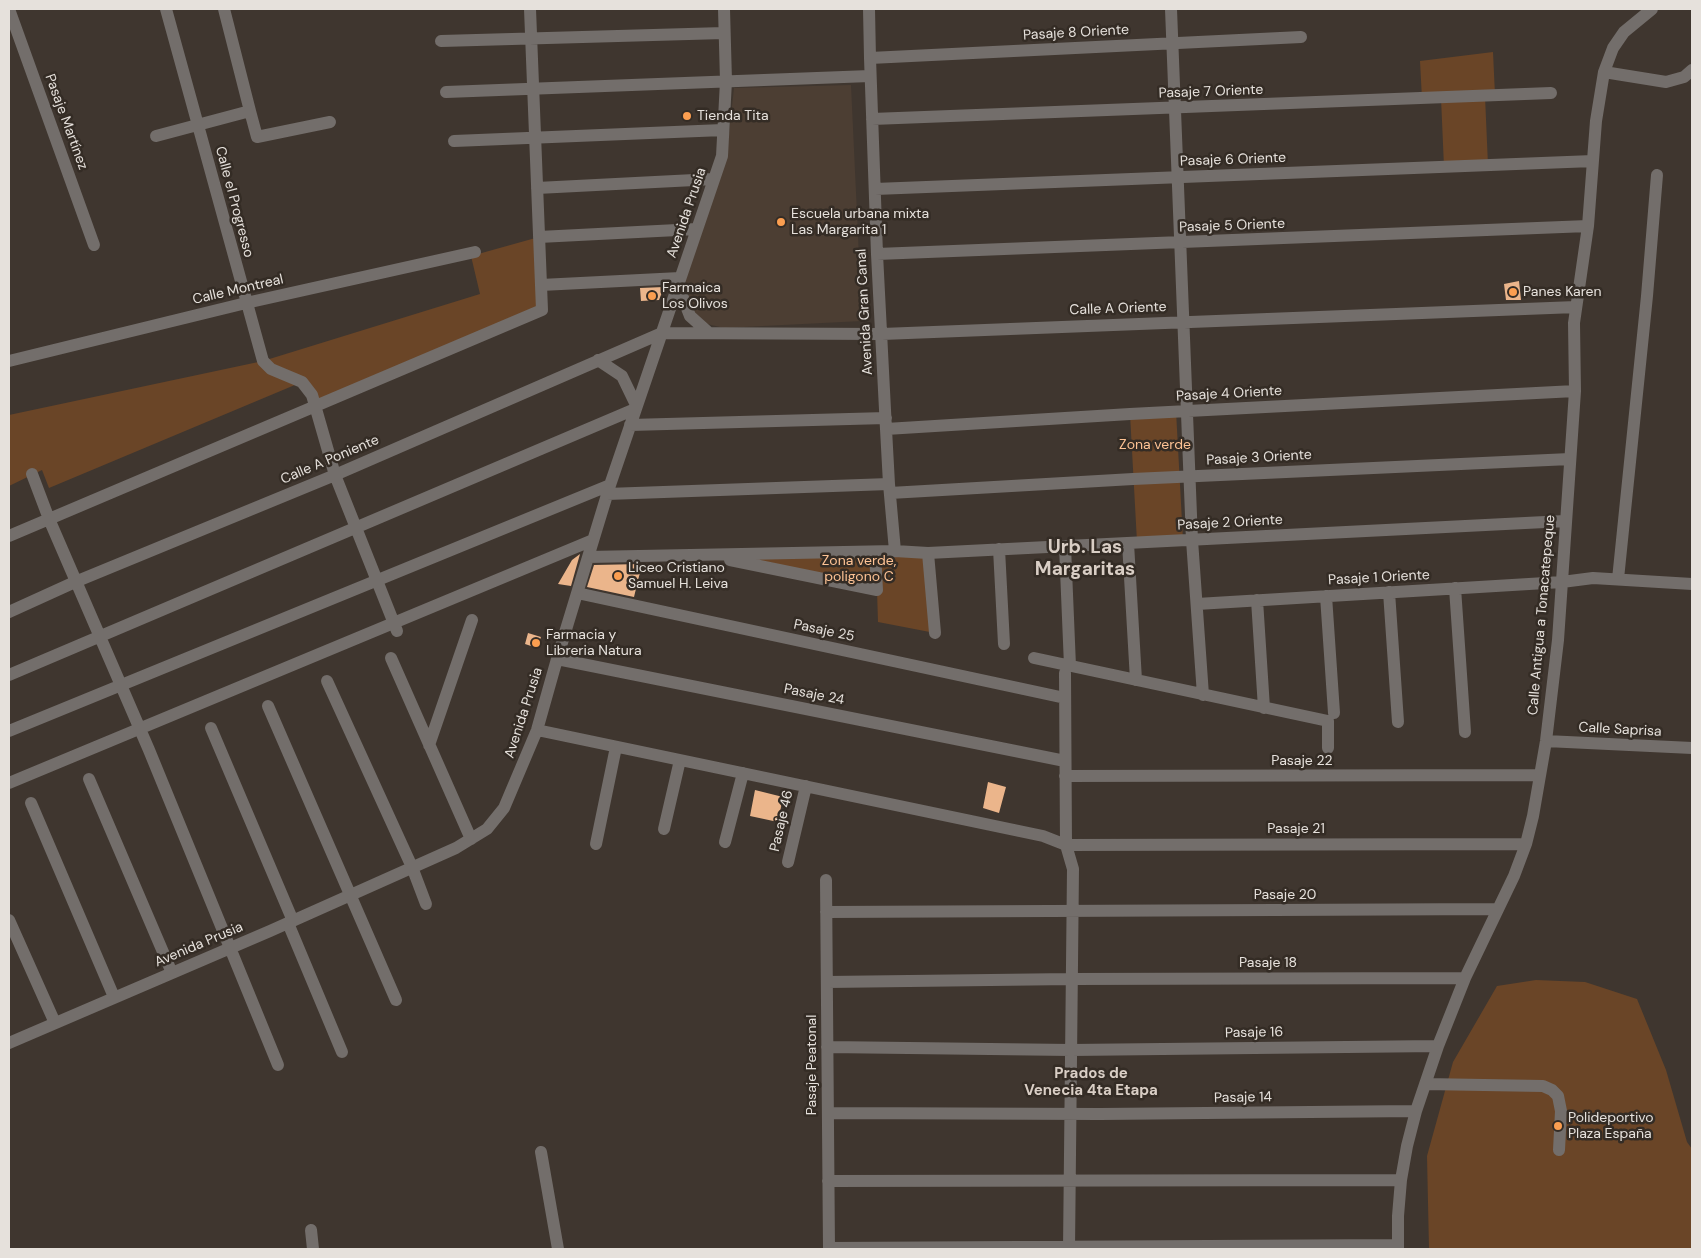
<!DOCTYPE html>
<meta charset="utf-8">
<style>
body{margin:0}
#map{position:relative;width:1701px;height:1258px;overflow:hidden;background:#3f362f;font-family:"DM Sans",sans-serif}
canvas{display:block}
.frame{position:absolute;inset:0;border:10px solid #e6e1dc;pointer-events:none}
</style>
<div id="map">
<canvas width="1701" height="1258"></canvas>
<div class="frame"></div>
</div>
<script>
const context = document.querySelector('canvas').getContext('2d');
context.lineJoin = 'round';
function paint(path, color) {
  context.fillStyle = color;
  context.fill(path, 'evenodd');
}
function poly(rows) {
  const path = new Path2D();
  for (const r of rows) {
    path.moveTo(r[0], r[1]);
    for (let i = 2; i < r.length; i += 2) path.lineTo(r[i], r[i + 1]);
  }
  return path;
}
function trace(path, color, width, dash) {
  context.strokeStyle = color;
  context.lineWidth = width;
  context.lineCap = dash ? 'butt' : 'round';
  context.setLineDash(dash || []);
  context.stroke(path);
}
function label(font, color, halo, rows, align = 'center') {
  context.font = font + ' "DM Sans",sans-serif';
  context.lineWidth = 5;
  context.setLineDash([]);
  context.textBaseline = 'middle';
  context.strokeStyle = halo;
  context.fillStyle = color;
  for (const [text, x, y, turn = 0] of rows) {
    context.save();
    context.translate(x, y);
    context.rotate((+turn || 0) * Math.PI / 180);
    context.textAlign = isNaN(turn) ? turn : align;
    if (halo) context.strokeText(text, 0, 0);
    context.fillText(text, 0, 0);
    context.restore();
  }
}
const built = poly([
 [851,85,862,321,724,328,703,323,693,313,683,284,726,160,734,88]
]);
const green = poly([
 [1493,52,1495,95,1485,96,1488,165,1444,167,1441,98,1422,99,1420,61],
 [539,237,542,310,315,406,302,382,49,488,42,470,9,486,9,415,263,361,480,294,471,256],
 [1176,411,1183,540,1137,542,1130,414],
 [928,553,935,633,878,622,877,590,705,555],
 [1536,980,1585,982,1637,999,1666,1070,1687,1142,1692,1149,1692,1249,1429,1249,1427,1156,1453,1062,1497,986]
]);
const building = poly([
 [1519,281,1521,300,1506,300,1504,284],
 [664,287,659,300,641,301,640,288],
 [580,554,571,586,558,584,572,560],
 [642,564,634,597,587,587,594,565],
 [528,633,541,637,537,648,525,644],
 [988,782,1006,787,999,813,983,808],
 [755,790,783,797,778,822,750,816]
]);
const minor = poly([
 [9,9,94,245],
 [166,9,263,361,271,369,302,382,312,395,335,475,397,631],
 [224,9,250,111],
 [869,9,870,58],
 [1171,9,1192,540,1203,695],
 [1301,37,870,58,877,254,886,429,889,484,895,551,928,553,1565,521],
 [441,41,724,33],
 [1604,72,1666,82,1684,77,1692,70],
 [446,92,870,76],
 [872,119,1551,93],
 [156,136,250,111,257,137,330,122],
 [454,141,723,130],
 [537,188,714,179],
 [875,189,1593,161],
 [539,237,697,229],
 [877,254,1588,226],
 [541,285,680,278],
 [678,285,690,316,709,333],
 [598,360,622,376,636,405],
 [9,361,246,303,475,252],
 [630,425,886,418],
 [886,429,1130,414,1575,391],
 [32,474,49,519,149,750,278,1065],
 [890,493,1133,479,1570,459],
 [607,494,889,484],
 [9,536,542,310,530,9],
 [1128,543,1136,680],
 [1065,546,1070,666],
 [999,549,1004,644],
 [928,553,935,633],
 [588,557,895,551],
 [730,560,877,590,875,552],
 [1618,579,1647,296,1657,175],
 [1455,588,1465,732],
 [1389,592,1398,722],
 [577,593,1065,698],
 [1326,596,1334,713],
 [1257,600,1264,708],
 [1197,604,1562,582,1593,578,1692,584],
 [9,612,75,582,335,475,662,333,882,334,1576,307],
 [391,658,471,839],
 [1034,658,1328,721,1328,748],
 [557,659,1065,761],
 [1065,673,1066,845,1526,844],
 [9,675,635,409],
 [327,681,412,867,426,904],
 [268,706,396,1000],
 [211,728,293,921],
 [537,730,1043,836,1066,845,1073,869,1069,1249],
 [9,731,610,485],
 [1546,741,1692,748],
 [429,745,472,620],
 [1065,776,1539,775],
 [89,779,172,973],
 [9,783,593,540],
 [31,803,114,997],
 [664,829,680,760],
 [725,842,743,773],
 [596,844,616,747],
 [788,862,806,786],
 [826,880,829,1249],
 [826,912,1498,909],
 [9,920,55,1023],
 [288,923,342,1052],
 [827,982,1072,979,1465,978],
 [9,1043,270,931,456,848,487,829,504,808,537,730,557,659,610,485,722,156,726,81,724,9],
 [827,1047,1071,1050,1438,1046],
 [1425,1084,1543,1086,1552,1090,1558,1096,1561,1111,1559,1150],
 [828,1113,1100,1114,1416,1111],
 [541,1152,558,1249],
 [828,1181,1401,1180],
 [311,1230,313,1249],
 [829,1248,1398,1245],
 [1398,1249,1398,1216,1401,1180,1407,1146,1416,1111,1438,1046,1465,978,1514,876,1526,844,1533,816,1546,741,1558,640,1575,391,1574,323,1588,226,1596,121,1604,72,1613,48,1624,32,1652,9]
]);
const markers = [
 [687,116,5,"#fb9e50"],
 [781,222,5,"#fb9e50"],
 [1513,292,5,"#fb9e50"],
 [652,296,5,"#fb9e50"],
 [618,576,5,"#fb9e50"],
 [536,643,5,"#fb9e50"],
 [1558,1126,5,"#fb9e50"]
];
const streetNames = [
 ["Pasaje 8 Oriente",1076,33,-3],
 ["Pasaje 7 Oriente",1211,92,-2],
 ["Pasaje Martínez",66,122,70],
 ["Pasaje 6 Oriente",1233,160,-2],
 ["Calle el Progresso",234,202,75],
 ["Avenida Prusia",687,213,-71],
 ["Pasaje 5 Oriente",1232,226,-2],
 ["Calle Montreal",238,290,-13],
 ["Calle A Oriente",1118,309,-2],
 ["Avenida Gran Canal",865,312,-93],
 ["Pasaje 4 Oriente",1229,394,-3],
 ["Pasaje 3 Oriente",1259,458,-3],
 ["Calle A Poniente",330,460,-23],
 ["Pasaje 2 Oriente",1230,523,-3],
 ["Pasaje 1 Oriente",1379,578,-3],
 ["Calle Antigua a Tonacatepeque",1542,615,-85],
 ["Pasaje 25",824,631,12],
 ["Pasaje 24",814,695,11],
 ["Avenida Prusia",524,713,-72],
 ["Calle Saprisa",1620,730,3],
 ["Pasaje 22",1302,761],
 ["Pasaje 46",782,821,-77],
 ["Pasaje 21",1296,829],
 ["Pasaje 20",1285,895],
 ["Avenida Prusia",199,945,-23],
 ["Pasaje 18",1268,963],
 ["Pasaje 16",1254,1033,-1],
 ["Pasaje Peatonal",812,1065,-90],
 ["Pasaje 14",1243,1098,-1]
];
const poiNames = [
 ["Tienda Tita",697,116],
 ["Escuela urbana mixta",791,214],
 ["Las Margarita 1",791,230],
 ["Farmaica",662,288],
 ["Los Olivos",662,304],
 ["Panes Karen",1523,292],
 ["Liceo Cristiano",628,568],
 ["Samuel H. Leiva",628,584],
 ["Farmacia y",546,635],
 ["Libreria Natura",546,651],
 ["Polideportivo",1568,1118],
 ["Plaza España",1568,1134]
];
const parkNames = [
 ["Zona verde",1155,445],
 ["Zona verde,",859,561],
 ["poligono C",859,577]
];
const neighbourhoodNames = [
 ["Prados de",1091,1074],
 ["Venecia 4ta Etapa",1091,1091]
];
const districtNames = [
 ["Urb. Las",1085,548],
 ["Margaritas",1085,570]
];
paint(built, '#4c3e33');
paint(green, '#6a4527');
paint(building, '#ebb58b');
trace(minor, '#736e6b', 12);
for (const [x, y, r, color] of markers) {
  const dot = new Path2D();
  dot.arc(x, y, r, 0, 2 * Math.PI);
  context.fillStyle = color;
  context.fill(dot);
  trace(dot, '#342c25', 2);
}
label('14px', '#e6e1dc', '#342c25', streetNames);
label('14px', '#e6e1dc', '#342c25', poiNames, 'left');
label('14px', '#fec395', '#342c25', parkNames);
label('bold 15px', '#d9cec5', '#342c25', neighbourhoodNames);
label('bold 19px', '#d9cec5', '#342c25', districtNames);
</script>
